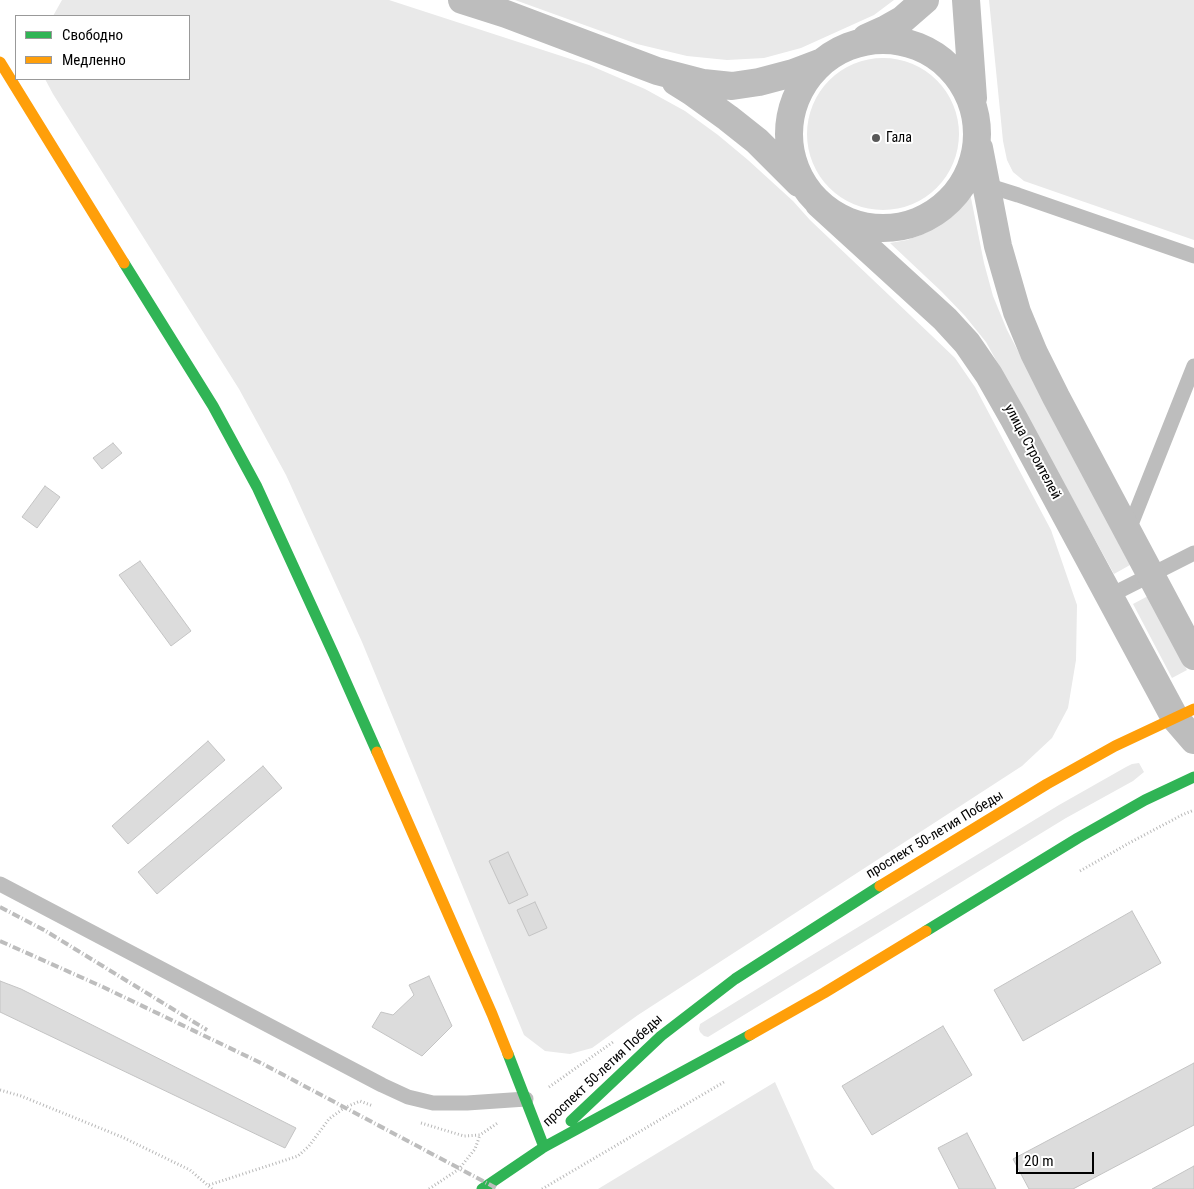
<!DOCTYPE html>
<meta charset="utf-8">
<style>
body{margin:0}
#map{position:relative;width:1194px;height:1189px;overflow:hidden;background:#fff;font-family:"Roboto Condensed",sans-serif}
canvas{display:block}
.legend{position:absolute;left:15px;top:15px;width:175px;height:65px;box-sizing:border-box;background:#fff;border:1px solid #999;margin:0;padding:6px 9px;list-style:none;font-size:15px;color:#000}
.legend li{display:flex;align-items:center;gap:10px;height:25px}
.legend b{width:25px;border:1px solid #999}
.scale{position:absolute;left:1016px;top:1152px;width:78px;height:22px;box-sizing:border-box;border:2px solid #000;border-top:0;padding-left:6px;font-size:15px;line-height:18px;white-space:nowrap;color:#000;-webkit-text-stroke:4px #fff;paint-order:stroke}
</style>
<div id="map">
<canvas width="1194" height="1189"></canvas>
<ul class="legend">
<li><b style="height:6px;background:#30b455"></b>Свободно</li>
<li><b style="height:6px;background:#ff9f0a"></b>Медленно</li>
</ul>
<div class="scale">20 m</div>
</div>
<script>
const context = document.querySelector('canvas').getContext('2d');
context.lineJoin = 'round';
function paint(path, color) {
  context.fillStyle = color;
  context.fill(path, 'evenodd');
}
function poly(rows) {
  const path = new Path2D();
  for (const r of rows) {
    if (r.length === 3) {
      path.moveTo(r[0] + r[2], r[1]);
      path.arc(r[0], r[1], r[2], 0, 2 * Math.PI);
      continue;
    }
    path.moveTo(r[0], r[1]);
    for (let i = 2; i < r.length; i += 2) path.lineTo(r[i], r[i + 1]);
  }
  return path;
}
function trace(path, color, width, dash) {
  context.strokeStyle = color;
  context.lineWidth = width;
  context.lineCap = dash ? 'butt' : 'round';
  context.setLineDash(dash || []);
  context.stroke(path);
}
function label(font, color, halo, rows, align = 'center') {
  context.font = font + ' "Roboto Condensed",sans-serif';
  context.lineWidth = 4;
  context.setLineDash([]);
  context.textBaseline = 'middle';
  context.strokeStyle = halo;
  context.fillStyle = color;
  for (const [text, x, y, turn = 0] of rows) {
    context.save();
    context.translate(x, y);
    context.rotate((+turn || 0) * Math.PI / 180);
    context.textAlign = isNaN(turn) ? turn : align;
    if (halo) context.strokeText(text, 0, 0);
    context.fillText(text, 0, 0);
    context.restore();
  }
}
const green = poly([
 [62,0,389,0,589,65,645,89,685,111,718,135,748,160,793,201,810,220,931,335,955,358,975,387,1051,530,1077,605,1076,660,1068,708,1052,738,1022,766,638,1015,592,1048,570,1054,545,1051,524,1035,362,642,286,475,239,389,53,94,45,79,189,79,189,16,53,16],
 [515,0,894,0,874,15,801,48,764,58,727,60,687,56,637,44],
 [989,0,1194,0,1194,240,1024,181,1013,172,1007,160,1003,141],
 [883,134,76],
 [970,193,984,263,993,296,1007,330,1130,565,1114,574,986,342,965,316,942,292,890,243,907,240,926,233,942,222,957,209],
 [1148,596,1187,670,1172,678,1133,604],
 [1139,763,1144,772,1133,781,1066,818,708,1037,704,1036,700,1032,699,1029,700,1024,804,960,1059,805,1126,767,1132,764],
 [775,1082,814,1169,835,1189,598,1189]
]);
const building = poly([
 [113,443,122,453,102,469,93,458,113,443],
 [45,486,60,497,37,528,22,517,45,486],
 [140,561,191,631,171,646,119,575,140,561],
 [208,741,225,760,128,844,112,826,208,741],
 [263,766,282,788,157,894,138,872,263,766],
 [508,852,528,895,509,904,489,861,508,852],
 [535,902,547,928,529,936,517,910,535,902],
 [1132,911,1161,963,1023,1041,994,990,1132,911],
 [429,976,452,1026,422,1056,372,1027,381,1012,393,1015,414,995,409,985,429,976],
 [0,981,21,989,296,1128,285,1148,0,1012,0,981],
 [943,1026,972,1075,872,1135,842,1086,943,1026],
 [1194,1063,1194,1125,1073,1189,1029,1189,1013,1159,1194,1063],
 [967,1133,996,1189,959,1189,938,1148,967,1133],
 [1194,1166,1194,1189,1152,1189,1194,1166]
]);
const path = poly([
 [1080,871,1131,842,1182,815,1194,810],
 [549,1087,613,1042],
 [0,1090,21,1096,122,1137,190,1170,212,1189],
 [421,1123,464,1136,480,1135,499,1122],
 [209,1185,298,1156,309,1146,329,1119,344,1108,360,1101,373,1106],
 [429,1189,459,1169,475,1149,480,1135],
 [542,1189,724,1082]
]);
const lane = poly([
 [967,179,1018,195,1194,256],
 [1128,532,1194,366],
 [1109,596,1194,553],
 [0,884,382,1085,408,1097,433,1103,467,1103,526,1099]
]);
const street = poly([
 [462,0,506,14,657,71,703,83,732,86,759,82,793,73,822,62],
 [966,0,973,98],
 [866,38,886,29,902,20,925,0],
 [883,134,94],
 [676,82,692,92,728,118,757,141,799,183],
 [979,148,998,246,1017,312,1034,353,1056,397,1194,656],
 [819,204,945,319,967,343,989,375,1014,419,1175,718,1194,740]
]);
const fast = poly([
 [124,263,213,406,257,487,334,655,377,752],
 [926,931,1078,838,1145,800,1194,777],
 [508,1054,544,1147],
 [571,1121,661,1036,735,979,880,886],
 [482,1189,544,1147,750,1035]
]);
const slow = poly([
 [0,62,124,263],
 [377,752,492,1014,508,1054],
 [880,886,1047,784,1115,746,1194,709],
 [750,1035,824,993,926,931]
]);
const rail = poly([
 [0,907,44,930,207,1030],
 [0,941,103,987,263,1064,498,1189]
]);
const markers = [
 [876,138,5,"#595959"]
];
const poiNames = [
 ["Гала",886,138]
];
const streetNames = [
 ["улица Строителей",1032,452,62],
 ["проспект 50-летия Победы",935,835,-31],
 ["проспект 50-летия Победы",603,1071,-43]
];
paint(green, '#e9e9e9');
paint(building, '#dcdcdc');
trace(building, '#c4c4c4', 1);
trace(path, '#b8b8b8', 3, [1, 2.5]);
trace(lane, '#bdbdbd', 15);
trace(street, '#bdbdbd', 28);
trace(fast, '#30b455', 11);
trace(slow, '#ff9f0a', 11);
trace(rail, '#bdbdbd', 4, [8, 2.5, 1, 2.5]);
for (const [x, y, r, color] of markers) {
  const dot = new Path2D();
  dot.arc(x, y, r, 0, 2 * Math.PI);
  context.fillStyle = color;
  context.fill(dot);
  trace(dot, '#fff', 2);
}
label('14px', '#000', '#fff', poiNames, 'left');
label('14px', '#000', '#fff', streetNames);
</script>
